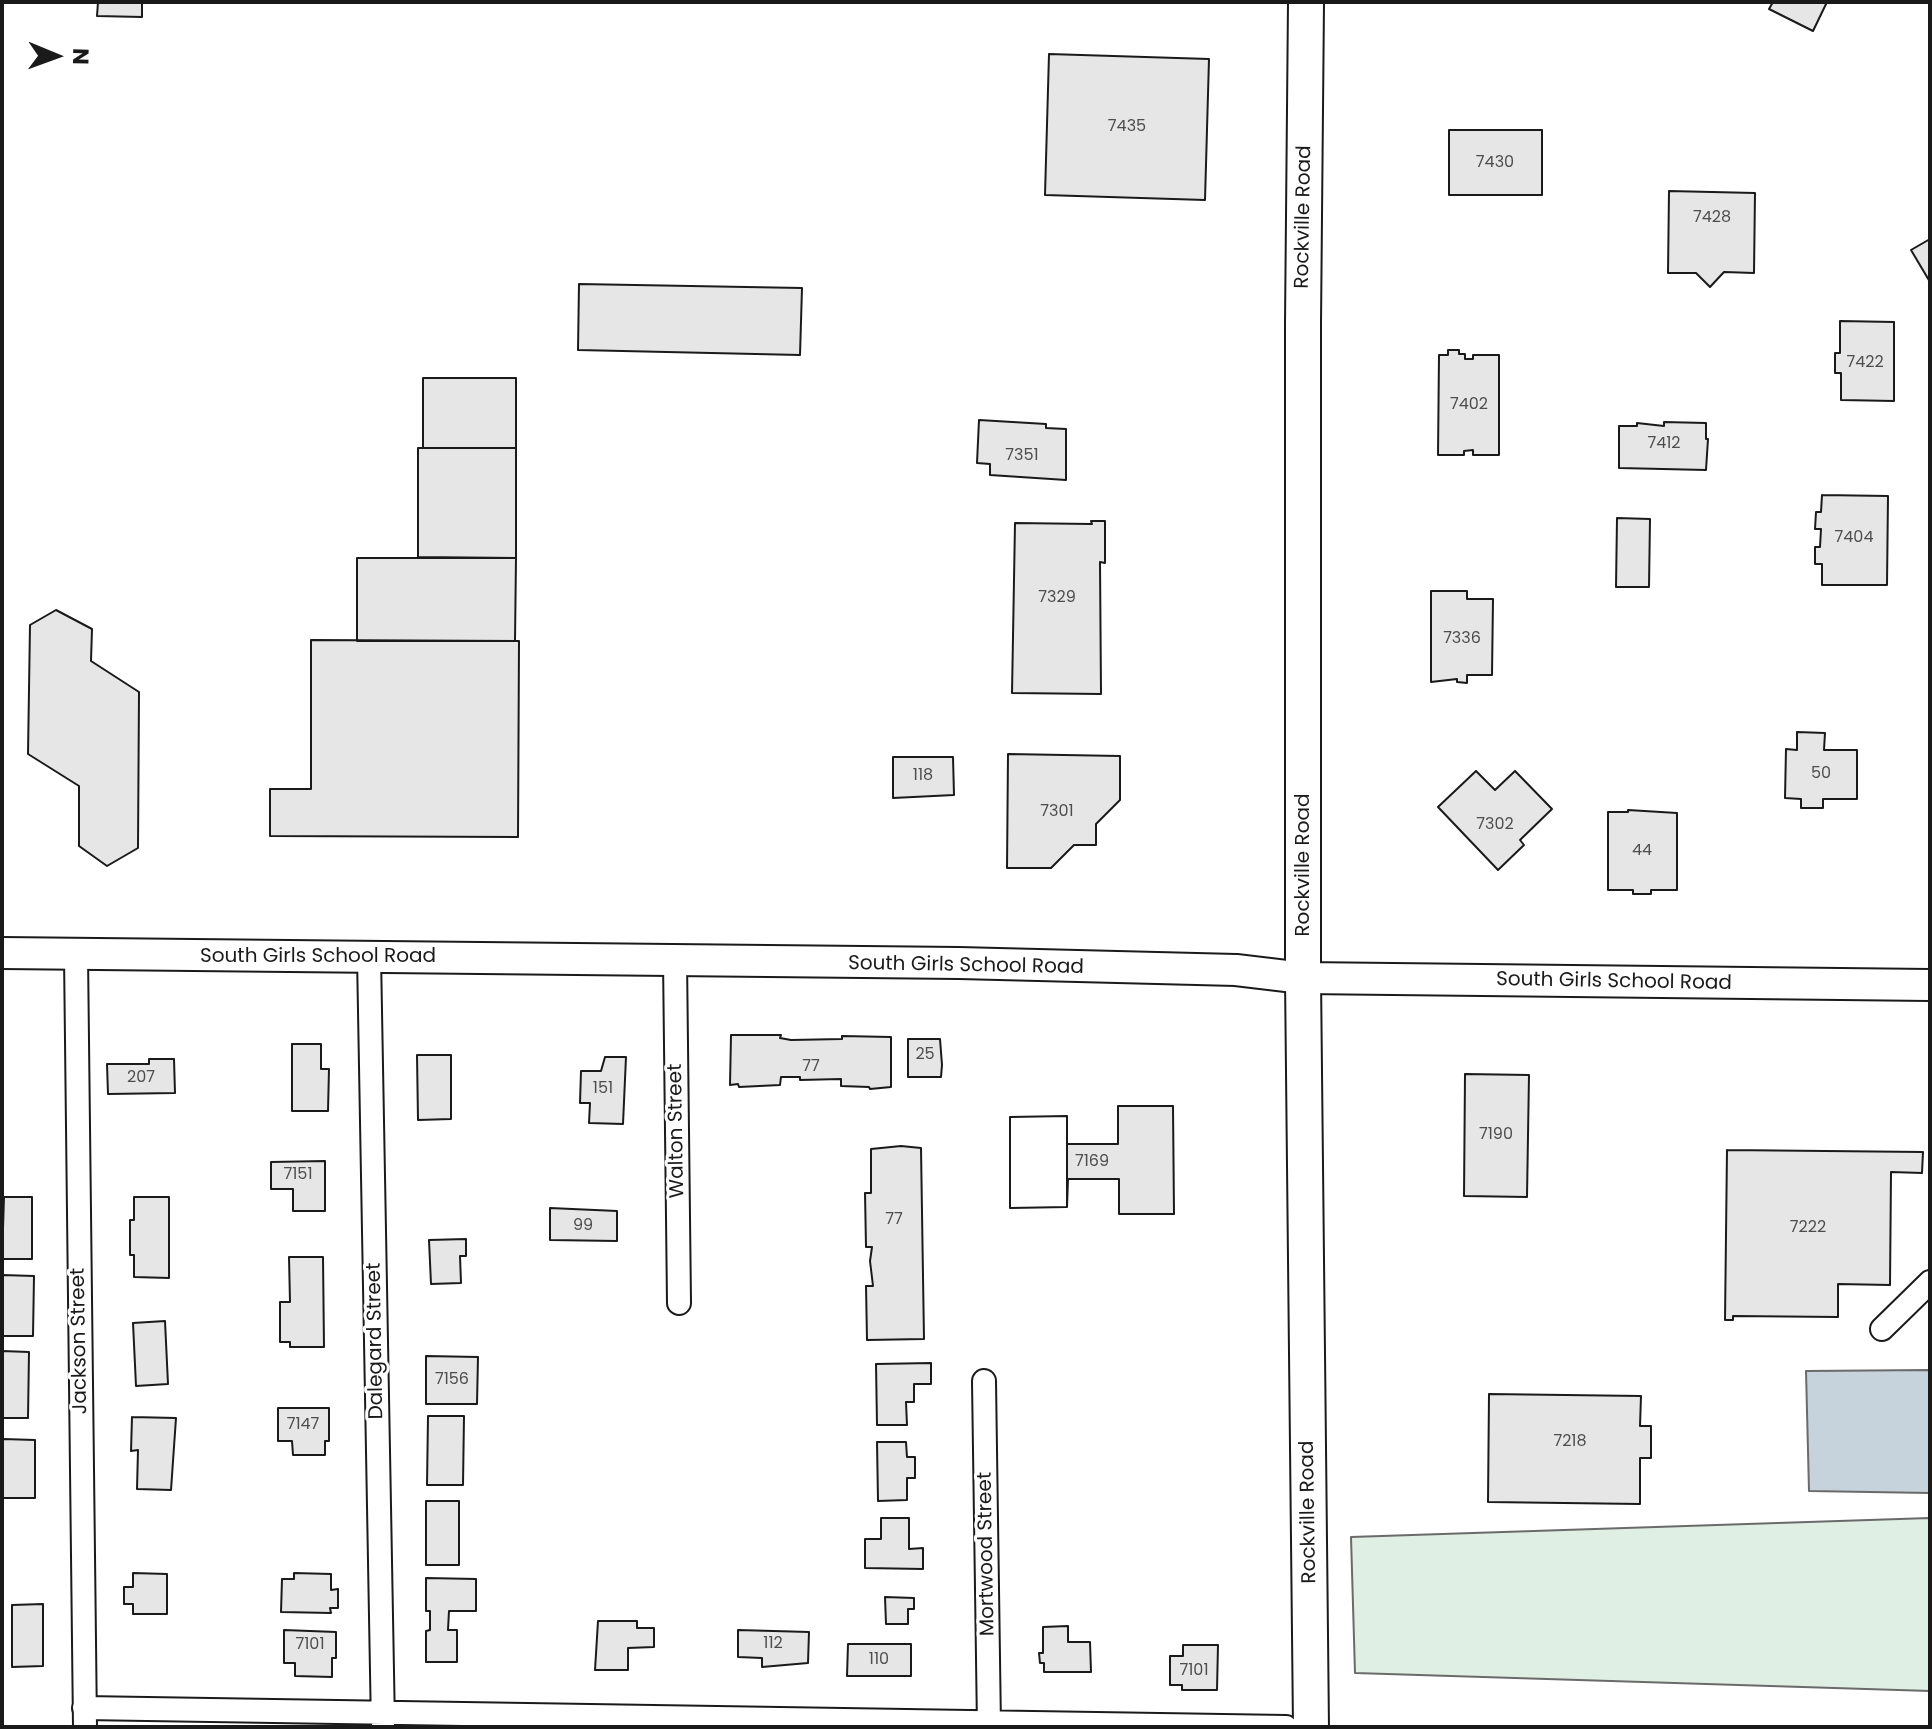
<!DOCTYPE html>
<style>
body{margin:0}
#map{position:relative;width:1932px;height:1729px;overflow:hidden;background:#fff;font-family:Poppins,sans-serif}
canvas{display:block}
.frame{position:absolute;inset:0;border:4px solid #1a1a1a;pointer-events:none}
.north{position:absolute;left:16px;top:16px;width:80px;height:80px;-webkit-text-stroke:6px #fff;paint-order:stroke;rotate:91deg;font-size:22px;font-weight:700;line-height:32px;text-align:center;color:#1a1a1a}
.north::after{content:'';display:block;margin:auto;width:28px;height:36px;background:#1a1a1a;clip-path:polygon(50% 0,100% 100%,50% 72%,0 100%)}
</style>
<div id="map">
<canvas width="1932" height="1729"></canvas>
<div class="frame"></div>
<div class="north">N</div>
</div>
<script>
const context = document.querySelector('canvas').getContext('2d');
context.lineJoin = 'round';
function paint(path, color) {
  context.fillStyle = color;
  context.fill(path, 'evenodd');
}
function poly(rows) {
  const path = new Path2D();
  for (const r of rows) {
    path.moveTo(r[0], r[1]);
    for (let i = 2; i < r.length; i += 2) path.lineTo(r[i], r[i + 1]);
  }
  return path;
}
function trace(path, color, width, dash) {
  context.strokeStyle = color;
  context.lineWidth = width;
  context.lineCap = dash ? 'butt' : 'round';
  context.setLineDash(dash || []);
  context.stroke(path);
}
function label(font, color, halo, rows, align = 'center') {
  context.font = font + ' Poppins,sans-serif';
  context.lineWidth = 6;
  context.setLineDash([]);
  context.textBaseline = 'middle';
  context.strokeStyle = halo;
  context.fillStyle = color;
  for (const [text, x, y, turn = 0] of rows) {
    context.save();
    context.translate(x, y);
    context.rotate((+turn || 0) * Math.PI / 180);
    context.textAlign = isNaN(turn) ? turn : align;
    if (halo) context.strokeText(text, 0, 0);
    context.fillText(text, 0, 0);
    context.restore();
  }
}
const green = poly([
 [1930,1518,1930,1691,1355,1673,1351,1537,1930,1518]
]);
const water = poly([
 [1930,1370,1930,1493,1809,1491,1806,1371,1930,1370]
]);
const building = poly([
 [98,2,142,2,142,17,97,16,98,2],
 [1773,2,1827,2,1813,31,1769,9,1773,2],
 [1049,54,1209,59,1205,200,1045,195,1049,54],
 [1449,130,1542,130,1542,195,1449,195,1449,130],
 [1669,191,1755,193,1754,273,1724,272,1710,287,1696,273,1668,273,1669,191],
 [1930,239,1930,282,1911,250,1930,239],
 [579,284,802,288,800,355,578,350,579,284],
 [1840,321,1894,322,1894,401,1841,400,1841,373,1835,373,1835,353,1840,353,1840,321],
 [1448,350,1459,350,1459,354,1465,354,1465,359,1473,359,1473,355,1499,355,1499,455,1473,455,1473,450,1464,451,1464,455,1438,455,1439,355,1448,355,1448,350],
 [423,378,516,378,516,448,423,448,423,378],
 [979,420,1046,424,1046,428,1066,429,1066,480,990,475,990,464,977,463,979,420],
 [1664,422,1706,423,1706,439,1708,439,1706,470,1619,468,1619,426,1637,426,1637,423,1664,426,1664,422],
 [418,448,516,448,516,558,418,557,418,448],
 [1822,495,1888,496,1887,585,1822,585,1822,564,1815,564,1815,547,1820,547,1821,529,1815,529,1816,512,1821,512,1822,495],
 [1617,518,1650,519,1649,587,1616,587,1617,518],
 [1091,521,1105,521,1105,563,1100,562,1101,694,1012,693,1015,523,1092,524,1091,521],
 [357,558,516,558,515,641,357,641,357,558],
 [1431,591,1467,591,1467,599,1493,599,1492,675,1467,675,1467,683,1457,682,1457,679,1431,682,1431,591],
 [56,610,92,629,91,661,139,692,138,848,107,866,79,846,79,786,28,754,30,625,56,610],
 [311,640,519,641,518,837,270,836,270,789,311,789,311,640],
 [1797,732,1825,733,1824,750,1857,750,1857,799,1823,799,1823,808,1801,808,1801,799,1785,798,1786,749,1797,750,1797,732],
 [1008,754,1120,756,1120,800,1096,824,1096,845,1074,845,1051,868,1007,868,1008,754],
 [893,757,953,757,954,795,893,798,893,757],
 [1476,771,1495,790,1515,771,1552,809,1520,840,1524,845,1498,870,1438,807,1476,771],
 [1628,810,1677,813,1677,890,1651,890,1651,894,1633,894,1633,890,1608,890,1608,812,1628,812,1628,810],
 [731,1035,781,1035,780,1038,791,1040,842,1039,842,1036,891,1037,891,1087,870,1089,869,1087,841,1086,841,1079,800,1080,800,1077,781,1077,780,1085,739,1087,738,1084,730,1085,731,1035],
 [908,1039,940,1039,942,1065,941,1077,908,1077,908,1039],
 [292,1044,321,1044,321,1069,329,1069,328,1111,292,1111,292,1044],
 [417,1055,451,1055,451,1119,418,1120,417,1055],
 [605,1057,626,1057,623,1124,589,1123,590,1103,580,1103,581,1071,601,1071,605,1057],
 [149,1059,174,1059,175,1093,108,1094,107,1064,149,1064,149,1059],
 [1465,1074,1529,1075,1527,1197,1464,1196,1465,1074],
 [1118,1106,1173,1106,1174,1214,1119,1214,1119,1179,1068,1179,1067,1207,1010,1208,1010,1117,1067,1116,1067,1144,1118,1144,1118,1106],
 [1067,1116,1067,1207,1010,1208,1010,1117,1067,1116],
 [901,1146,921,1148,924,1339,867,1340,866,1286,873,1286,870,1261,872,1247,866,1247,865,1193,871,1193,871,1149,901,1146],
 [1727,1150,1923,1152,1922,1173,1891,1172,1890,1285,1838,1284,1838,1317,1733,1316,1733,1320,1725,1320,1727,1150],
 [325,1161,325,1211,293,1211,293,1189,271,1189,271,1162,325,1161],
 [4,1197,32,1197,32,1259,2,1259,4,1197],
 [134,1197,169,1197,169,1278,134,1277,134,1255,130,1255,130,1220,134,1220,134,1197],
 [550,1208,617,1211,617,1241,550,1240,550,1208],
 [466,1239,466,1256,460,1256,461,1283,431,1284,429,1240,466,1239],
 [289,1257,323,1257,324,1347,290,1347,290,1342,280,1342,280,1302,290,1302,289,1257],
 [2,1275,34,1276,33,1336,2,1336,2,1275],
 [165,1321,168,1384,136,1386,133,1323,165,1321],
 [2,1351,29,1352,28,1418,3,1418,2,1351],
 [426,1356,478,1357,477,1404,426,1404,426,1356],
 [931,1363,931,1384,914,1384,914,1402,906,1402,907,1425,877,1425,876,1364,931,1363],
 [1489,1394,1641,1396,1640,1426,1651,1426,1651,1458,1640,1458,1640,1504,1488,1502,1489,1394],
 [278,1408,329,1408,329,1441,325,1441,325,1455,293,1455,292,1441,278,1441,278,1408],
 [428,1416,464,1416,463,1485,427,1485,428,1416],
 [132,1417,176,1418,171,1490,137,1489,138,1450,131,1451,132,1417],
 [3,1439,35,1440,35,1498,2,1498,3,1439],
 [877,1442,906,1442,907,1457,915,1457,915,1478,907,1478,907,1500,878,1501,877,1442],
 [426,1501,459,1501,459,1565,426,1565,426,1501],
 [881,1518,909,1518,909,1549,923,1548,923,1569,865,1568,865,1539,881,1539,881,1518],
 [133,1573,167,1574,167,1614,133,1614,133,1604,124,1604,124,1587,133,1587,133,1573],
 [294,1573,331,1574,331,1590,338,1589,338,1608,330,1608,331,1613,281,1612,282,1579,294,1579,294,1573],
 [426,1578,476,1579,476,1611,449,1611,448,1630,457,1630,457,1662,426,1662,426,1631,430,1630,430,1611,426,1611,426,1578],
 [885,1597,914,1598,914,1609,908,1609,908,1624,886,1624,885,1597],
 [43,1604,43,1666,12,1667,12,1605,43,1604],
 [598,1621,637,1621,637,1628,654,1628,654,1647,628,1648,628,1670,595,1670,598,1621],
 [1068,1626,1068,1642,1090,1642,1091,1672,1044,1672,1044,1663,1040,1663,1039,1653,1043,1653,1043,1627,1068,1626],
 [284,1630,336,1632,336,1658,332,1658,332,1677,295,1676,295,1663,284,1663,284,1630],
 [738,1630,809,1632,808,1663,762,1667,762,1658,738,1657,738,1630],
 [848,1644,911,1644,911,1676,847,1676,848,1644],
 [1183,1645,1218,1645,1217,1690,1182,1690,1182,1685,1170,1685,1170,1656,1183,1656,1183,1645]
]);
const minor = poly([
 [76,955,85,1727],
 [369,956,383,1726],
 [675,959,679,1303],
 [1882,1329,1930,1282],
 [984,1381,989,1727],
 [84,1708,1286,1727]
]);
const secondary = poly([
 [2,953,959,963,1236,970,1303,978,1930,985]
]);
const primary = poly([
 [1306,2,1303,323,1303,978,1311,1727]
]);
const numberNames = [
 ["7435",1127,127],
 ["7430",1495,163],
 ["7428",1712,218],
 ["7422",1865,363],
 ["7402",1469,405],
 ["7412",1664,444],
 ["7351",1022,456],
 ["7404",1854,538],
 ["7329",1057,598],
 ["7336",1462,639],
 ["50",1821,774],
 ["118",923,776],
 ["7301",1057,812],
 ["7302",1495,825],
 ["44",1642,851],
 ["25",925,1055],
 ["77",811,1067],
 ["207",141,1078],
 ["151",603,1089],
 ["7190",1496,1135],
 ["7169",1092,1162],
 ["7151",298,1175],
 ["77",894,1220],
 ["99",583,1226],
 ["7222",1808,1228],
 ["7156",452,1380],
 ["7147",303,1425],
 ["7218",1570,1442],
 ["112",773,1644],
 ["7101",310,1645],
 ["110",879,1660],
 ["7101",1194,1671]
];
const streetNames = [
 ["Rockville Road",1304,217,-89],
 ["Rockville Road",1304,865,-90],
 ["South Girls School Road",318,957],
 ["South Girls School Road",966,966,1],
 ["South Girls School Road",1614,982,1],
 ["Walton Street",677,1131,-91],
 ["Jackson Street",80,1341,-91],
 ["Dalegard Street",376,1341,-91],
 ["Rockville Road",1309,1512,-91],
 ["Mortwood Street",987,1554,-91]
];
paint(green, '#e0efe3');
trace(green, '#6a6a6a', 2);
paint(water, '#c6d2dc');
trace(water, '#6a6a6a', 2);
paint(building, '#e6e6e6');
trace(building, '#1a1a1a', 2);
trace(minor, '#1a1a1a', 26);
trace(secondary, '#1a1a1a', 34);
trace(primary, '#1a1a1a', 38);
trace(minor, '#fff', 22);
trace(secondary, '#fff', 30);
trace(primary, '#fff', 34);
label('16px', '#4d4d4d', null, numberNames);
label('20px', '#1a1a1a', '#fff', streetNames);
</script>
